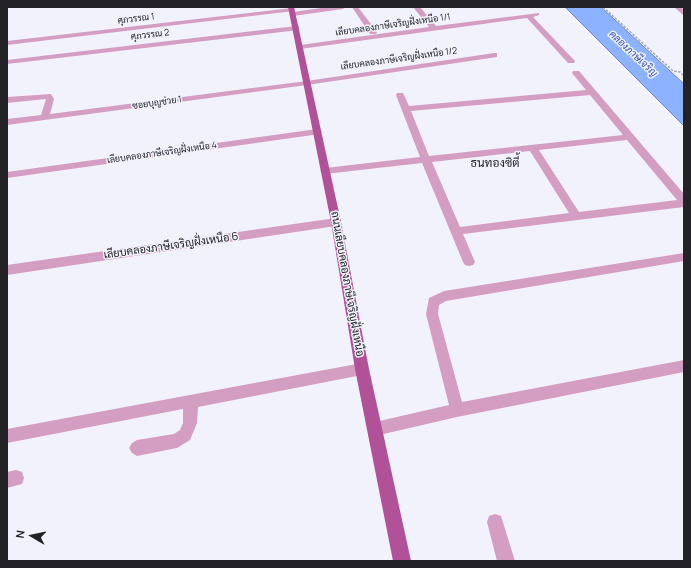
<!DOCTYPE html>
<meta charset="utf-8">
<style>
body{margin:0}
#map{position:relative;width:691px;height:568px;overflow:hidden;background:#f2f2fd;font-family:Manrope,sans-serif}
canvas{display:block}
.frame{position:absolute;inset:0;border:8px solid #232327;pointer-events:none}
.north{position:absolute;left:12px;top:516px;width:40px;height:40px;-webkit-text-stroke:3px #f2f2fd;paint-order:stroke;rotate:279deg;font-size:11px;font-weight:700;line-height:16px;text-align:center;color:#232327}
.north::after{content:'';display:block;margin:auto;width:14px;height:18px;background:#232327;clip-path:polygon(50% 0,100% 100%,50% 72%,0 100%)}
</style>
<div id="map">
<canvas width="691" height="568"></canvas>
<div class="frame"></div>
<div class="north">N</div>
</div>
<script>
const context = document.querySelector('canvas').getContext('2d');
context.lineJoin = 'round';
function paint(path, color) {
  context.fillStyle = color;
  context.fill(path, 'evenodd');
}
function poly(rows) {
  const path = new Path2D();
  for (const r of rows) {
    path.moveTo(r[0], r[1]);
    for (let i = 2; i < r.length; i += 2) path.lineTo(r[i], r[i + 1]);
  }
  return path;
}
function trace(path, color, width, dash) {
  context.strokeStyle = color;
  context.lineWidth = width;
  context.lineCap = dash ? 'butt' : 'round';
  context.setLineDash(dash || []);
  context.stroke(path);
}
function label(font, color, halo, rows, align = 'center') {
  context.font = font + ' Manrope,Sarabun,sans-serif';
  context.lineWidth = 3;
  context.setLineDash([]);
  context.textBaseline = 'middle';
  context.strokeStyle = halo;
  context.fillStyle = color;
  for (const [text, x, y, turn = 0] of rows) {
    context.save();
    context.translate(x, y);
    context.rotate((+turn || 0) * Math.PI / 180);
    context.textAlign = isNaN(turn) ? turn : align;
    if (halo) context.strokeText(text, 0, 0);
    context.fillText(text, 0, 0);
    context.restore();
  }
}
const water = poly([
 [565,7,601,7,684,84,684,126,565,7]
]);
const path = poly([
 [603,7,673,71,680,72,684,76]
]);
const minor = poly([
 [328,7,346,7,343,9,293,16,290,14,293,12,328,7],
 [352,7,358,7,377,32,376,34,370,34,352,7],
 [413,7,420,7,436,26,539,13,539,15,533,17,575,61,574,63,568,63,527,18,300,49,296,47,300,45,429,27,413,7],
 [674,7,681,7,684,10,684,16,674,7],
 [292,8,295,10,294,11,7,45,7,41,292,8],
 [296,26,299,26,299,30,7,64,7,60,296,26],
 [494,53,497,53,497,57,307,85,7,125,7,119,41,115,46,99,7,103,7,97,51,94,54,99,50,114,307,81,494,53],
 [573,71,579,71,684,194,684,207,463,234,475,262,473,265,469,266,465,265,463,262,422,163,325,174,320,171,325,168,420,157,396,95,397,93,403,93,409,106,586,90,572,73,573,71],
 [590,95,623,135,429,156,411,111,590,95],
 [627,140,677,200,579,212,539,150,627,140],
 [530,151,569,213,460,227,432,162,530,151],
 [317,129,320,130,322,132,320,134,7,178,7,172,317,129],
 [336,218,340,219,341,222,340,225,336,226,7,275,7,265,336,218],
 [684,253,684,261,446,301,439,305,438,314,462,402,684,360,684,372,457,417,375,436,370,434,368,429,370,424,375,422,449,405,426,314,429,298,444,291,684,253],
 [362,363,367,365,369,369,367,373,362,375,198,407,197,423,190,440,177,448,137,456,132,453,129,448,132,443,137,440,174,434,180,430,183,423,183,409,7,443,7,429,362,363],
 [16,470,22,472,24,478,22,484,7,488,7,472,16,470],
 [495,514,501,516,515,561,497,561,487,522,489,516,495,514]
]);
const major = poly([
 [288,7,294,7,341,222,369,369,411,561,393,561,355,369,331,222,288,7]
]);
const farStreetnames = [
 ["ศุภวรรณ 1",136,19,-7],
 ["เลียบคลองภาษีเจริญฝั่งเหนือ 1/1",393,25,-8],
 ["ศุภวรรณ 2",150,35,-7],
 ["เลียบคลองภาษีเจริญฝั่งเหนือ 1/2",399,59,-8],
 ["ซอยบุญช่วย 1",157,103,-8],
 ["เลียบคลองภาษีเจริญฝั่งเหนือ 4",162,153,-8]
];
const farWaternames = [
 ["คลองภาษีเจริญ",633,54,43]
];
const streetNames = [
 ["เลียบคลองภาษีเจริญฝั่งเหนือ 6",171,246,-8],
 ["ถนนเลียบคลองภาษีเจริญฝั่งเหนือ",347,284,80]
];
const neighbourhoodNames = [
 ["ธนทองซิตี้",495,164]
];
paint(water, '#8db2ff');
trace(water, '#6d87be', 1);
trace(path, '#a3a3ab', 1.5, [2.5, 1.5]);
paint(minor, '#d49ec3');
paint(major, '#b15198');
label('9px', '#232327', '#f2f2fd', farStreetnames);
label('italic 10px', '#2b51a8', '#f2f2fd', farWaternames);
label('11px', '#232327', '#f2f2fd', streetNames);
label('12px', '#232327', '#f2f2fd', neighbourhoodNames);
</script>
